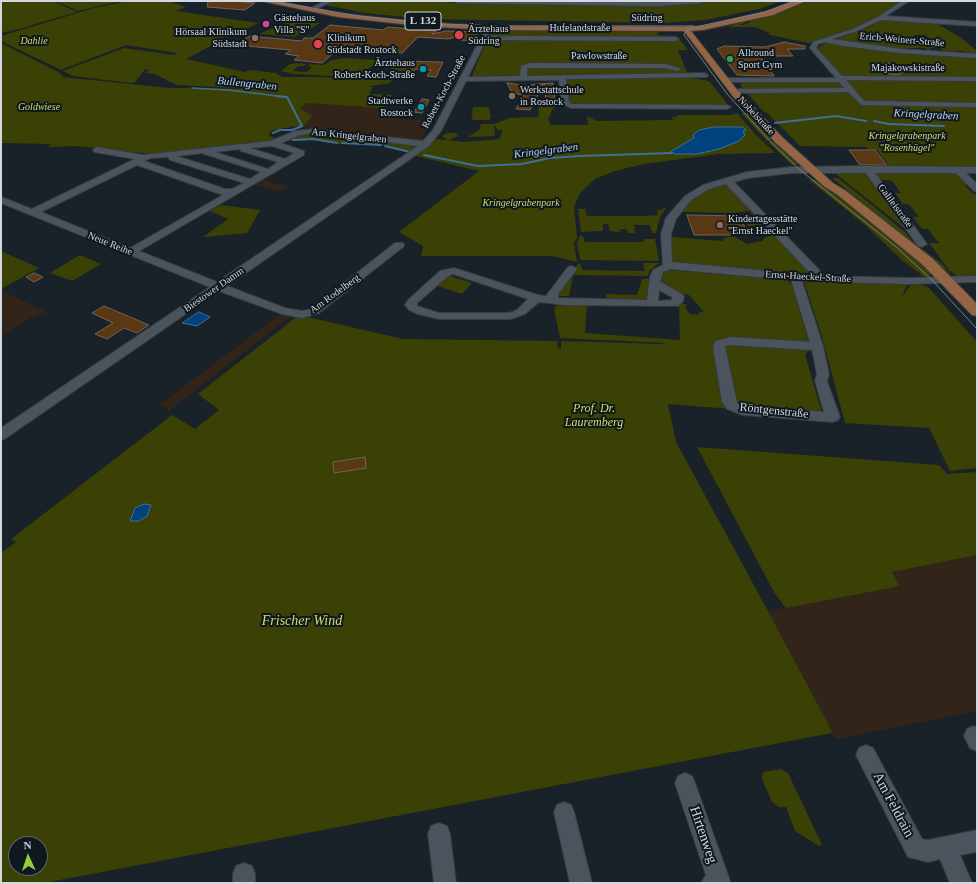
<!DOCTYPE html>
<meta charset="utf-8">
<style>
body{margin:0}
#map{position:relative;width:978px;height:884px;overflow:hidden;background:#192229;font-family:Georgia,serif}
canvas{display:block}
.frame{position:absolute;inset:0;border:2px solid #d2d8dd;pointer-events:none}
.north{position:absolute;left:8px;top:836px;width:40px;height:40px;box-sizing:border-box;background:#10181f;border:1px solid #5e656b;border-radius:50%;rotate:357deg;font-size:11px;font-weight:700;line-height:16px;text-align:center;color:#d2d8dd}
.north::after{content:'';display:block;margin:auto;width:14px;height:18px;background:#98cb37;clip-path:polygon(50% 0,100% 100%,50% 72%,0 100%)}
</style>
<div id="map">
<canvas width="978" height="884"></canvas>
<div class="frame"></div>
<div class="north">N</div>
</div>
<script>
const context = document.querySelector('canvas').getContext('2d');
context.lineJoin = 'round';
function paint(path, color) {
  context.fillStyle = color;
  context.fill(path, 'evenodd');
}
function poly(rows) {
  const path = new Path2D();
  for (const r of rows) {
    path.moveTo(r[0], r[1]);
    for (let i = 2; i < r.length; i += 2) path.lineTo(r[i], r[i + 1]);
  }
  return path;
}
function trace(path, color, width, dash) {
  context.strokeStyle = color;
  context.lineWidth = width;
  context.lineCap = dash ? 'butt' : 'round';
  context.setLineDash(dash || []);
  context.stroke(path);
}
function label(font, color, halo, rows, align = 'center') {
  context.font = font + ' Georgia,serif';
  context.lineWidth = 4;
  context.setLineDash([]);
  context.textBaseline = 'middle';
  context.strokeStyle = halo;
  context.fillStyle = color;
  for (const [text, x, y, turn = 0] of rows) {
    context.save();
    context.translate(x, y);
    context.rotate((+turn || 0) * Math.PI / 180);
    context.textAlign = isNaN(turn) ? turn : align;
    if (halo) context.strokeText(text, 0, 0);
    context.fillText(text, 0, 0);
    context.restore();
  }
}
const industrial = poly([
 [307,103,381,108,381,111,400,113,397,119,431,121,420,142,302,128,312,116,300,108],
 [257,179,288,186,280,192,250,183],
 [1,290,46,312,28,319,1,336],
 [282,313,291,316,169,411,159,405],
 [977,555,977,711,836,739,768,611,900,586,891,572]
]);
const green = poly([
 [1,1,53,1,77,12,32,25,28,25,31,26,1,33],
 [56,1,121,1,78,11],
 [128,1,168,1,186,7,176,11,258,23,235,35,229,34,209,47,186,59,245,72,250,70,276,73,282,77,318,77,392,80,390,83,365,87,373,87,369,94,392,95,382,110,405,111,404,113,381,111,381,108,307,103,300,108,312,116,302,128,297,126,274,130,270,132,269,136,279,139,273,141,153,154,76,146,48,147,51,144,1,143,1,43,58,72,63,76,62,77,169,88,252,89,177,85,155,74,145,73,149,70,145,69,135,82,131,83,73,76,63,71,124,48,174,55,178,53,126,45,61,70,1,41,1,36,94,8],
 [334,1,435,1,455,3,456,1,782,1,759,9,705,20,665,23,427,19,364,13,326,5],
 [808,1,902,1,872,21,847,31,809,43,770,35,767,34,770,33,755,27,728,27,745,21,746,22,740,25,744,25,750,22,750,20,779,13],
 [884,19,936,23,960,37,977,51,977,55,970,55,964,51,946,51,946,53,925,35,914,35,928,47,936,46,939,48,928,48,938,53,931,52,925,48,907,48,909,50,834,40,870,27],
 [286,23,320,23,309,30,294,37,261,34,261,33],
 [500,29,658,31,658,35,678,36,671,38,489,37,491,32],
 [490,39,680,40,688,50,678,50,687,73,472,76,486,42],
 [828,42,903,53,977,58,977,168,890,167,877,150,868,149,866,147,800,146,767,113,763,111,740,85,741,83,746,82,847,81,817,48],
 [345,58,402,62,396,66,380,64,378,67,370,67,364,75,378,76,380,73,389,74,392,67,399,66,408,59,414,60,401,76,393,76,392,79,294,74,281,71,290,64,296,63,307,64,304,66,298,66,293,71,307,72,312,67,307,66,310,64,324,65,332,60],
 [591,78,692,78,709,81,727,103,721,106,568,103,565,79],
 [536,102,560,103,553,108,548,120,551,125,588,125,587,116,597,121,673,120,672,117,677,117,677,115,731,115,737,113,756,135,775,153,719,154,644,164,615,171,595,179,580,193,574,207,577,238,574,243,577,262,552,256,421,256,423,246,399,232,479,171,416,156,436,139,447,140,442,136,447,133,455,133,458,136,449,140,463,142,501,139,499,139,503,130,498,130,494,125,495,136,468,137,479,130,481,124,494,124,510,118,538,117,539,107],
 [473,107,489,107,491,118,489,120,473,120,471,114,473,114,472,113],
 [741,113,750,113,776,140,767,141],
 [305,133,414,145,416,148,411,152,380,144,341,144,312,140,285,141,292,137],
 [777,141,802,164,792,165,768,142],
 [867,172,908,228,904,228,836,174],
 [872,172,957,172,971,185,965,185,973,194,977,194,977,274,974,275,976,277,960,278,949,270,929,243,939,243,928,229,922,229,913,217,919,217,909,204,903,204,895,193,901,193,892,181,877,179],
 [832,178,838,178,867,201,905,232,913,242,941,263,953,276],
 [818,179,900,244,931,273,929,278,926,278,903,261,865,225,809,180],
 [727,182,751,207,749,211,733,213,682,212,688,201,698,193],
 [221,205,260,210,247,233,203,237,228,219,210,211],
 [663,207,666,208,660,217,656,233,652,233,650,225,634,225,635,233,628,233,627,229,619,229,620,232,610,231,608,224,603,224,603,230,601,231,581,232,578,209,585,209,587,216,644,216,658,215,657,210,662,210],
 [760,214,814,276,671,265,672,253,670,237,722,241,726,237,735,237,747,244,762,241,765,237,769,237,764,226,748,226,744,215],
 [580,236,583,236,585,242,644,242,644,239,655,239,659,261,580,260,577,243],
 [1,251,39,268,1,289],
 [80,255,101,264,72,281,50,273],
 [643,263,659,263,649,271,648,276,573,275,569,296,554,296,554,294,578,264,581,264,582,270,645,271],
 [667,270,786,280,792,285,810,347,805,355,823,416,668,404,676,442,768,611,836,739,832,733,44,883,1,883,1,553,16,542,11,539,172,415,195,429,219,410,198,394,299,315,403,339,557,341,558,348,561,349,561,341,662,344,666,343,560,338,554,310,557,305,564,304,587,305,585,333,680,340,679,302,687,305,685,308,690,314,699,315,699,312,704,312,689,295,679,293,660,283,659,274],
 [16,844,40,844,40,868,16,868],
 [446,275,472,283,462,294,435,285],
 [642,279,650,279,648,300,642,302,607,301,606,294,637,295],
 [804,281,907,284,902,297,911,284,920,284,929,288,977,342,977,468,950,471,929,428,845,423,822,337],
 [697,447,939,465,947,474,977,472,977,555,892,572,900,586,786,608,775,594],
 [781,769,788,773,822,845,819,846,795,831,786,807,779,807,772,802,762,779,763,772]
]);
const water = poly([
 [714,127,743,127,746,130,743,131,745,135,739,141,719,149,697,154,675,154,670,152,694,138,693,135,699,130,714,127],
 [199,312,210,317,197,326,182,323,199,312],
 [144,504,151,505,147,516,139,521,130,521,135,508,144,504]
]);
const streamFar1 = poly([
 [192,88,229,90,285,97]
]);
const stream = poly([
 [874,121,889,124,944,126],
 [775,123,836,116,866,121],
 [273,133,280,130,292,130,302,126,287,97,276,96],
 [293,140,313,139,337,143],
 [342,143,381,145],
 [385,146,410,152],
 [424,155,478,166,522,164,550,158,579,156,672,153]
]);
const building = poly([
 [208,1,232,1,255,3,245,10,207,7,208,1],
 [330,25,383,30,388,27,436,31,432,34,446,31,478,32,474,41,460,40,457,37,448,39,418,37,402,53,345,48,342,52,336,51,322,63,294,60,299,56,285,54,291,50,235,45,249,36,302,41,304,38,313,38,330,25],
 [784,42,805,46,805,49,787,49,793,56,760,56,774,76,737,75,717,49,724,46,765,47,784,42],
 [411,61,435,62,443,62,436,77,427,76,431,70,415,69,411,75,402,75,411,61],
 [888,63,909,69,898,75,883,73,888,70,879,68,888,63],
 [507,83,523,85,553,83,555,101,546,101,544,83,530,110,516,109,524,95,512,93,507,83],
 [422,99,429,100,422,113,414,112,422,99],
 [849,150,875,150,887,165,860,165,849,150],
 [687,215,740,216,748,235,694,235,687,215],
 [34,273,43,277,34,282,26,277,34,273],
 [104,306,149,325,137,333,124,328,107,339,95,334,113,323,92,313,104,306],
 [365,457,366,468,334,473,333,462,365,457]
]);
const minor = poly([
 [325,1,333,1,318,8,313,7,325,1],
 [454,1,658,2,704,1,701,3,658,6,457,3,454,1],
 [902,1,909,1,886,16,977,22,977,26,881,20,857,31,832,39,901,49,977,54,977,58,901,53,844,46,825,42,818,44,816,48,842,76,977,77,977,81,846,80,864,101,977,103,977,107,862,105,848,92,741,93,738,93,738,89,844,88,839,82,725,82,721,80,725,78,836,78,810,48,813,42,853,29,878,17,902,1],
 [489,26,492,28,488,36,676,37,679,39,676,41,486,40,468,77,520,76,521,66,531,63,665,64,681,69,677,71,665,68,527,68,527,76,704,73,708,75,707,77,566,79,569,102,572,104,727,105,731,107,727,109,571,108,561,103,559,80,466,81,441,131,429,146,227,286,285,308,302,311,311,309,395,243,403,243,404,245,403,247,319,313,302,318,282,314,219,291,6,438,1,440,1,428,210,287,1,203,1,197,32,209,135,159,94,152,93,150,97,147,143,155,271,141,295,131,313,129,423,141,433,130,486,28,489,26],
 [313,133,418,146,217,282,139,251,304,155,304,151,281,143,300,135,313,133],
 [272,146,294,153,285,159,250,148,272,146],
 [240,149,241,151,278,162,268,169,215,152,240,149],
 [203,153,204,154,261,172,250,179,176,156,203,153],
 [168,157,170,160,244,183,232,189,225,189,144,161,151,158,168,157],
 [137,165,223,195,130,248,41,212,137,165],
 [868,166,977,167,977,173,966,173,977,184,977,192,974,191,956,173,875,173,927,244,922,247,918,246,866,173,791,173,748,178,734,182,825,276,908,278,977,276,977,282,908,284,802,281,823,346,829,374,827,381,840,417,838,420,833,422,743,415,727,409,722,402,713,346,716,341,731,337,810,342,791,280,670,269,663,272,660,282,682,294,684,296,683,301,678,306,565,305,539,302,525,314,511,319,439,319,418,314,409,310,405,305,408,300,440,271,454,268,538,295,546,296,568,267,572,266,577,269,558,294,558,298,647,300,650,277,653,270,663,265,661,234,666,218,685,196,703,185,747,172,791,167,868,166],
 [726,184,812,275,672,262,671,234,676,219,691,200,709,189,726,184],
 [453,274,528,299,517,310,509,313,439,313,417,306,417,303,448,276,453,274],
 [659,290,672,297,672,300,658,301,659,290],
 [731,345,812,350,817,374,815,381,824,412,744,405,737,403,725,346,731,345],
 [974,726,977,728,977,751,970,748,964,736,967,729,974,726],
 [866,745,873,748,922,839,928,840,977,830,977,852,960,855,972,883,950,883,940,859,928,862,908,857,856,755,859,748,866,745],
 [685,773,692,776,695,783,730,881,729,883,701,883,706,875,675,783,678,776,685,773],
 [564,802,571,805,574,812,592,883,570,883,554,812,557,805,564,802],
 [439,823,447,826,450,834,456,883,434,883,428,834,431,826,439,823],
 [244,863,252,866,255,874,255,883,233,883,233,874,236,866,244,863]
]);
const major = poly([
 [261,1,276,1,338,13,420,22,489,26,677,27,703,26,768,11,795,1,806,1,773,15,703,30,691,31,738,91,783,138,833,183,846,191,933,259,977,304,977,316,972,315,923,265,838,195,825,187,775,142,732,95,684,31,489,30,420,26,338,17,261,1]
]);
const tram = poly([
 [273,1,358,16,439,24,498,26,693,26],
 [794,1,765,12,691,28,686,31,684,35,728,95,770,141,800,170,895,246,932,280,977,329]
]);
const markers = [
 [266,24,4,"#d1479c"],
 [459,35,5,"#e0444e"],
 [255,38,4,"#8d6e63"],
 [318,44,5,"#e0444e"],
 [730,59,4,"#2e9e5b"],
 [423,69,4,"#0f9aa8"],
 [512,96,4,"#8d6e63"],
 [421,107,4,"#0f9aa8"],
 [720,225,4,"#8d6e63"]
];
const farPoinames = [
 ["Gästehaus",274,18],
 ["Villa \"S\"",274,30],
 ["Ärztehaus",468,29],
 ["Südring",468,41],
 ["Hörsaal Klinikum",247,32,"right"],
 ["Südstadt",247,44,"right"],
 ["Klinikum",327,38],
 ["Südstadt Rostock",327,50],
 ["Allround",738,53],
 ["Sport Gym",738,65],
 ["Ärztehaus",415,63,"right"],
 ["Robert-Koch-Straße",415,75,"right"],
 ["Werkstattschule",520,90],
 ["in Rostock",520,102],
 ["Stadtwerke",413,101,"right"],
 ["Rostock",413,113,"right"],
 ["Kindertagesstätte",728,219],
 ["\"Ernst Haeckel\"",728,231]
];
const farStreetnames = [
 ["Südring",647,18],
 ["Hufelandstraße",580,28],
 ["Erich-Weinert-Straße",902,40,5],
 ["Pawlowstraße",599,56],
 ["Majakowskistraße",908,68],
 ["Robert-Koch-Straße",444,92,-62],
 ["Nobelstraße",756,116,47],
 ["Am Kringelgraben",349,136,6],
 ["Galileistraße",895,206,54],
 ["Neue Reihe",110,244,22],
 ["Ernst-Haeckel-Straße",808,277,3],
 ["Biestower Damm",214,290,-35],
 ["Am Rodelberg",335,294,-36]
];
const farParknames = [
 ["Dahlie",34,41],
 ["Goldwiese",39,107],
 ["Kringelgrabenpark",907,136],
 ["\"Rosenhügel\"",907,148],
 ["Kringelgrabenpark",521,203]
];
const shields = [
 [423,21,36]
];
const shieldNames = [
 ["L 132",423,21]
];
const farWaternames = [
 ["Bullengraben",247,84,6],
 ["Kringelgraben",926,115,3],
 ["Kringelgraben",546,151,-7]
];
const parkNames = [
 ["Prof. Dr.",594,409],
 ["Lauremberg",594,423]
];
const streetNames = [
 ["Röntgenstraße",774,411,6]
];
const nearParknames = [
 ["Frischer Wind",302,621]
];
const nearStreetnames = [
 ["Am Feldrain",893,805,62],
 ["Hirtenweg",703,835,71]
];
paint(industrial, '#332419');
paint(green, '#3b4005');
paint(water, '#00427c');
trace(water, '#3f6f99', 1);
trace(streamFar1, '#3f6f99', 1.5);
trace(stream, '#3f6f99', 2);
paint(building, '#593813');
trace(building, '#6e645b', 1);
trace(minor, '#353c42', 2);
trace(major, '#353c42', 2);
paint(minor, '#4b545d');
paint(major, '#946444');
trace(tram, '#798086', 1);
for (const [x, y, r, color] of markers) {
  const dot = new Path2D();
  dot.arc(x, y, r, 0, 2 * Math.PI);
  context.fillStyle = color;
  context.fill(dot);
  trace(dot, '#10181f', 1.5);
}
label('10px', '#d2d8dd', '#10181f', farPoinames, 'left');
label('10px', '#d2d8dd', '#10181f', farStreetnames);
label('italic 10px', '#cfde66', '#10181f', farParknames);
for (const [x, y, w] of shields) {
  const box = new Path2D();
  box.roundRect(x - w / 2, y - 9, w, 18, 3);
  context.fillStyle = '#10181f';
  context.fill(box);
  trace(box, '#d2d8dd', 1);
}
label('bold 11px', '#d2d8dd', null, shieldNames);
label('italic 11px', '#b6d4f6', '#10181f', farWaternames);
label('italic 12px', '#cfde66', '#10181f', parkNames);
label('12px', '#d2d8dd', '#10181f', streetNames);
label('italic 14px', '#cfde66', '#10181f', nearParknames);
label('14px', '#d2d8dd', '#10181f', nearStreetnames);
</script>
